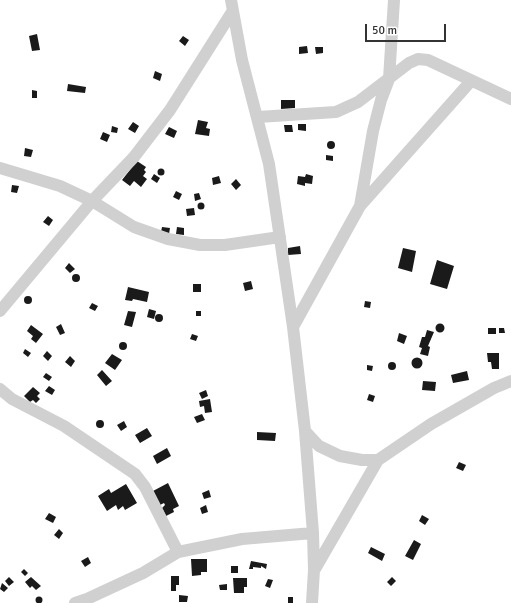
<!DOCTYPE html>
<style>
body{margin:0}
#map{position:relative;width:511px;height:603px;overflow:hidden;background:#fff;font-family:Signika,sans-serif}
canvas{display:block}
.scale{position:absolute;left:365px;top:24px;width:81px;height:18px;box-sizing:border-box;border:2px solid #333;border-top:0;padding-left:5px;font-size:12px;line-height:14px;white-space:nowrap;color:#333;-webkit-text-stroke:3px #fff;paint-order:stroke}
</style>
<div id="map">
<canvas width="511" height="603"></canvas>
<div class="scale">50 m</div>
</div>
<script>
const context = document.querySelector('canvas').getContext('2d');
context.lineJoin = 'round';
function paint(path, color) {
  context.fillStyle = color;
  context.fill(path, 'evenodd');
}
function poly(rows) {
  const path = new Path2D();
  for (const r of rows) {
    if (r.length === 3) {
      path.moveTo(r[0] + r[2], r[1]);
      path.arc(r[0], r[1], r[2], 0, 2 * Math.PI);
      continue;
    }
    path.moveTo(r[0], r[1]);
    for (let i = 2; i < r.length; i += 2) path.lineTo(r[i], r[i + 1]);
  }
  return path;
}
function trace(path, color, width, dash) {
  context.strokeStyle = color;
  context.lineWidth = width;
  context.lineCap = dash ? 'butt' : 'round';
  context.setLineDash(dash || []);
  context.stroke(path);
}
const building = poly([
 [37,34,40,50,32,51,29,36],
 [183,36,189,40,185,46,179,41],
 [307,46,308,53,299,54,299,47],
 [315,47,323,47,323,53,316,54],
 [155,71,162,74,160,81,153,78],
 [68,84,86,87,85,93,67,91],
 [32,90,37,91,37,98,32,98],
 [281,100,295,100,295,108,281,109],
 [198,120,208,122,206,128,210,129,209,136,195,134],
 [133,122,139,126,135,133,128,129],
 [298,124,306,124,306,131,298,130],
 [284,125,292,125,293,132,285,132],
 [112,126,118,128,117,133,111,132],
 [169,127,177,131,174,138,165,134],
 [103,132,110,135,107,142,100,139],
 [331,145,4],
 [25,148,33,150,31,157,24,156],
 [326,155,333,156,333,161,326,160],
 [137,161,146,167,144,170,146,172,143,176,147,179,141,187,134,181,130,186,122,180],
 [161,172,3.5],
 [154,174,160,178,157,183,151,179],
 [306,174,313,176,312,184,305,183,305,186,297,184,298,176,305,177],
 [219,176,221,183,213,185,212,178],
 [236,179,241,185,236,190,231,184],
 [12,185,19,186,17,193,11,192],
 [176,191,182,194,179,200,173,197],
 [199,193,201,199,195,201,194,194],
 [201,206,3.5],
 [194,208,195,215,187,216,186,209],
 [48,216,53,220,49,226,43,222],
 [162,227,170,228,169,234,161,232],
 [177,227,184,228,184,235,176,234],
 [300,246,301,254,288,255,288,248],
 [403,248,416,251,412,272,398,268],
 [437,260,454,266,447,289,430,284],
 [69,263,75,269,70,273,65,268],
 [76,278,4],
 [251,281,253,289,245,291,243,283],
 [193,284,201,284,201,292,193,292],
 [128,287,149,292,147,302,133,299,132,301,125,300],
 [28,300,4],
 [365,301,371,302,370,308,364,307],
 [92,303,98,306,95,311,89,308],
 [149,309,156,311,154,319,147,317],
 [128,311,136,312,132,327,124,325],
 [196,311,201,311,201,316,196,316],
 [159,318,4],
 [440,328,4.5],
 [61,324,65,333,60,335,56,327],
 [31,325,43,334,36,343,31,339,33,336,27,331],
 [488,328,496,328,496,334,488,334],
 [499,328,504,328,505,333,499,333],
 [427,330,434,332,428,346,430,347,428,356,420,354,422,348,419,347,422,337,425,337],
 [399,333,407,336,404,344,397,341],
 [192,334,198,336,196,341,190,339],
 [123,346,4],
 [25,349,31,353,28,357,23,353],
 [47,351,52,356,48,361,43,356],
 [487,353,499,353,499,369,492,369,491,362,488,362],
 [112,354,122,360,115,370,105,363],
 [70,356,75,361,71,367,65,362],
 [417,363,5.5],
 [392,366,4],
 [367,365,373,366,372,371,367,370],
 [102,370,112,381,106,386,97,375],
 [467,371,469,380,453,383,451,375],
 [46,373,52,377,49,381,43,377],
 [423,381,436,382,435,391,422,390],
 [49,386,55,390,52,395,45,391],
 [33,387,40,393,37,396,40,399,36,403,33,400,30,402,24,396],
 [206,390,208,396,202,399,199,393],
 [369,394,375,396,373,402,367,400],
 [210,399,212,412,205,413,204,406,200,407,199,401],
 [202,414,205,420,197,423,194,417],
 [100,424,4],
 [124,421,127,427,121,431,117,425],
 [147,428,152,436,140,443,135,435],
 [257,432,276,433,275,441,257,440],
 [167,448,171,456,157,464,153,456],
 [459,462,466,465,463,471,456,468],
 [168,483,179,506,173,509,174,512,166,516,162,508,165,505,164,503,160,505,153,491],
 [126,484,137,503,125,510,123,506,118,510,116,505,107,511,98,496,109,489,111,493],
 [209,490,211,497,204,499,202,493],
 [206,505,208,512,202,514,200,508],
 [49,513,56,517,53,523,45,519],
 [422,515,429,519,425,525,419,521],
 [59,529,63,533,59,539,54,535],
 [414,540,421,544,413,560,405,556],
 [371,547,385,554,382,561,368,553],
 [88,557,91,563,85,567,81,561],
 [191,559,207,559,207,572,201,572,201,575,192,576],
 [251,561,267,564,266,569,261,566,261,568,253,567,253,569,249,569],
 [231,566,238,566,238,573,231,573],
 [24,569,28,573,25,576,21,572],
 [171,576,179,576,179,585,176,585,176,591,171,591],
 [9,577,14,582,9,586,5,581],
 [31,577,41,586,36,590,32,586,30,588,25,582],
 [392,577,396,581,391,586,387,582],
 [233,578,247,578,247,587,244,587,244,593,234,593],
 [268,579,273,580,270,588,265,586],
 [2,583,8,588,4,592,0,589],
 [227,584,227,590,220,590,219,585],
 [179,595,188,596,187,602,179,602],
 [39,600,3.5],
 [288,597,293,597,293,603,288,603]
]);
const street = poly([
 [231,0,242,60,269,164,293,327,305,431,313,533,314,570,312,603],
 [258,117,336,112,358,102,409,63,418,59,428,60,511,99],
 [0,168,60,186,92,201,134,227,168,239,200,245,225,245,280,237],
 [360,206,471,81],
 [0,311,92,201,134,157,170,110,232,12],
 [293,327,360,206,373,131,381,100,389,79,394,0],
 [0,389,12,399,64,426,135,474,145,487,178,552],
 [305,431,319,446,340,456,362,460,378,460],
 [315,569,378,460,431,424,494,388,511,381],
 [75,603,87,599,143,573,178,552,242,539,313,533]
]);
paint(building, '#1a1a1a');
trace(street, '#d0d0d0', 12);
</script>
